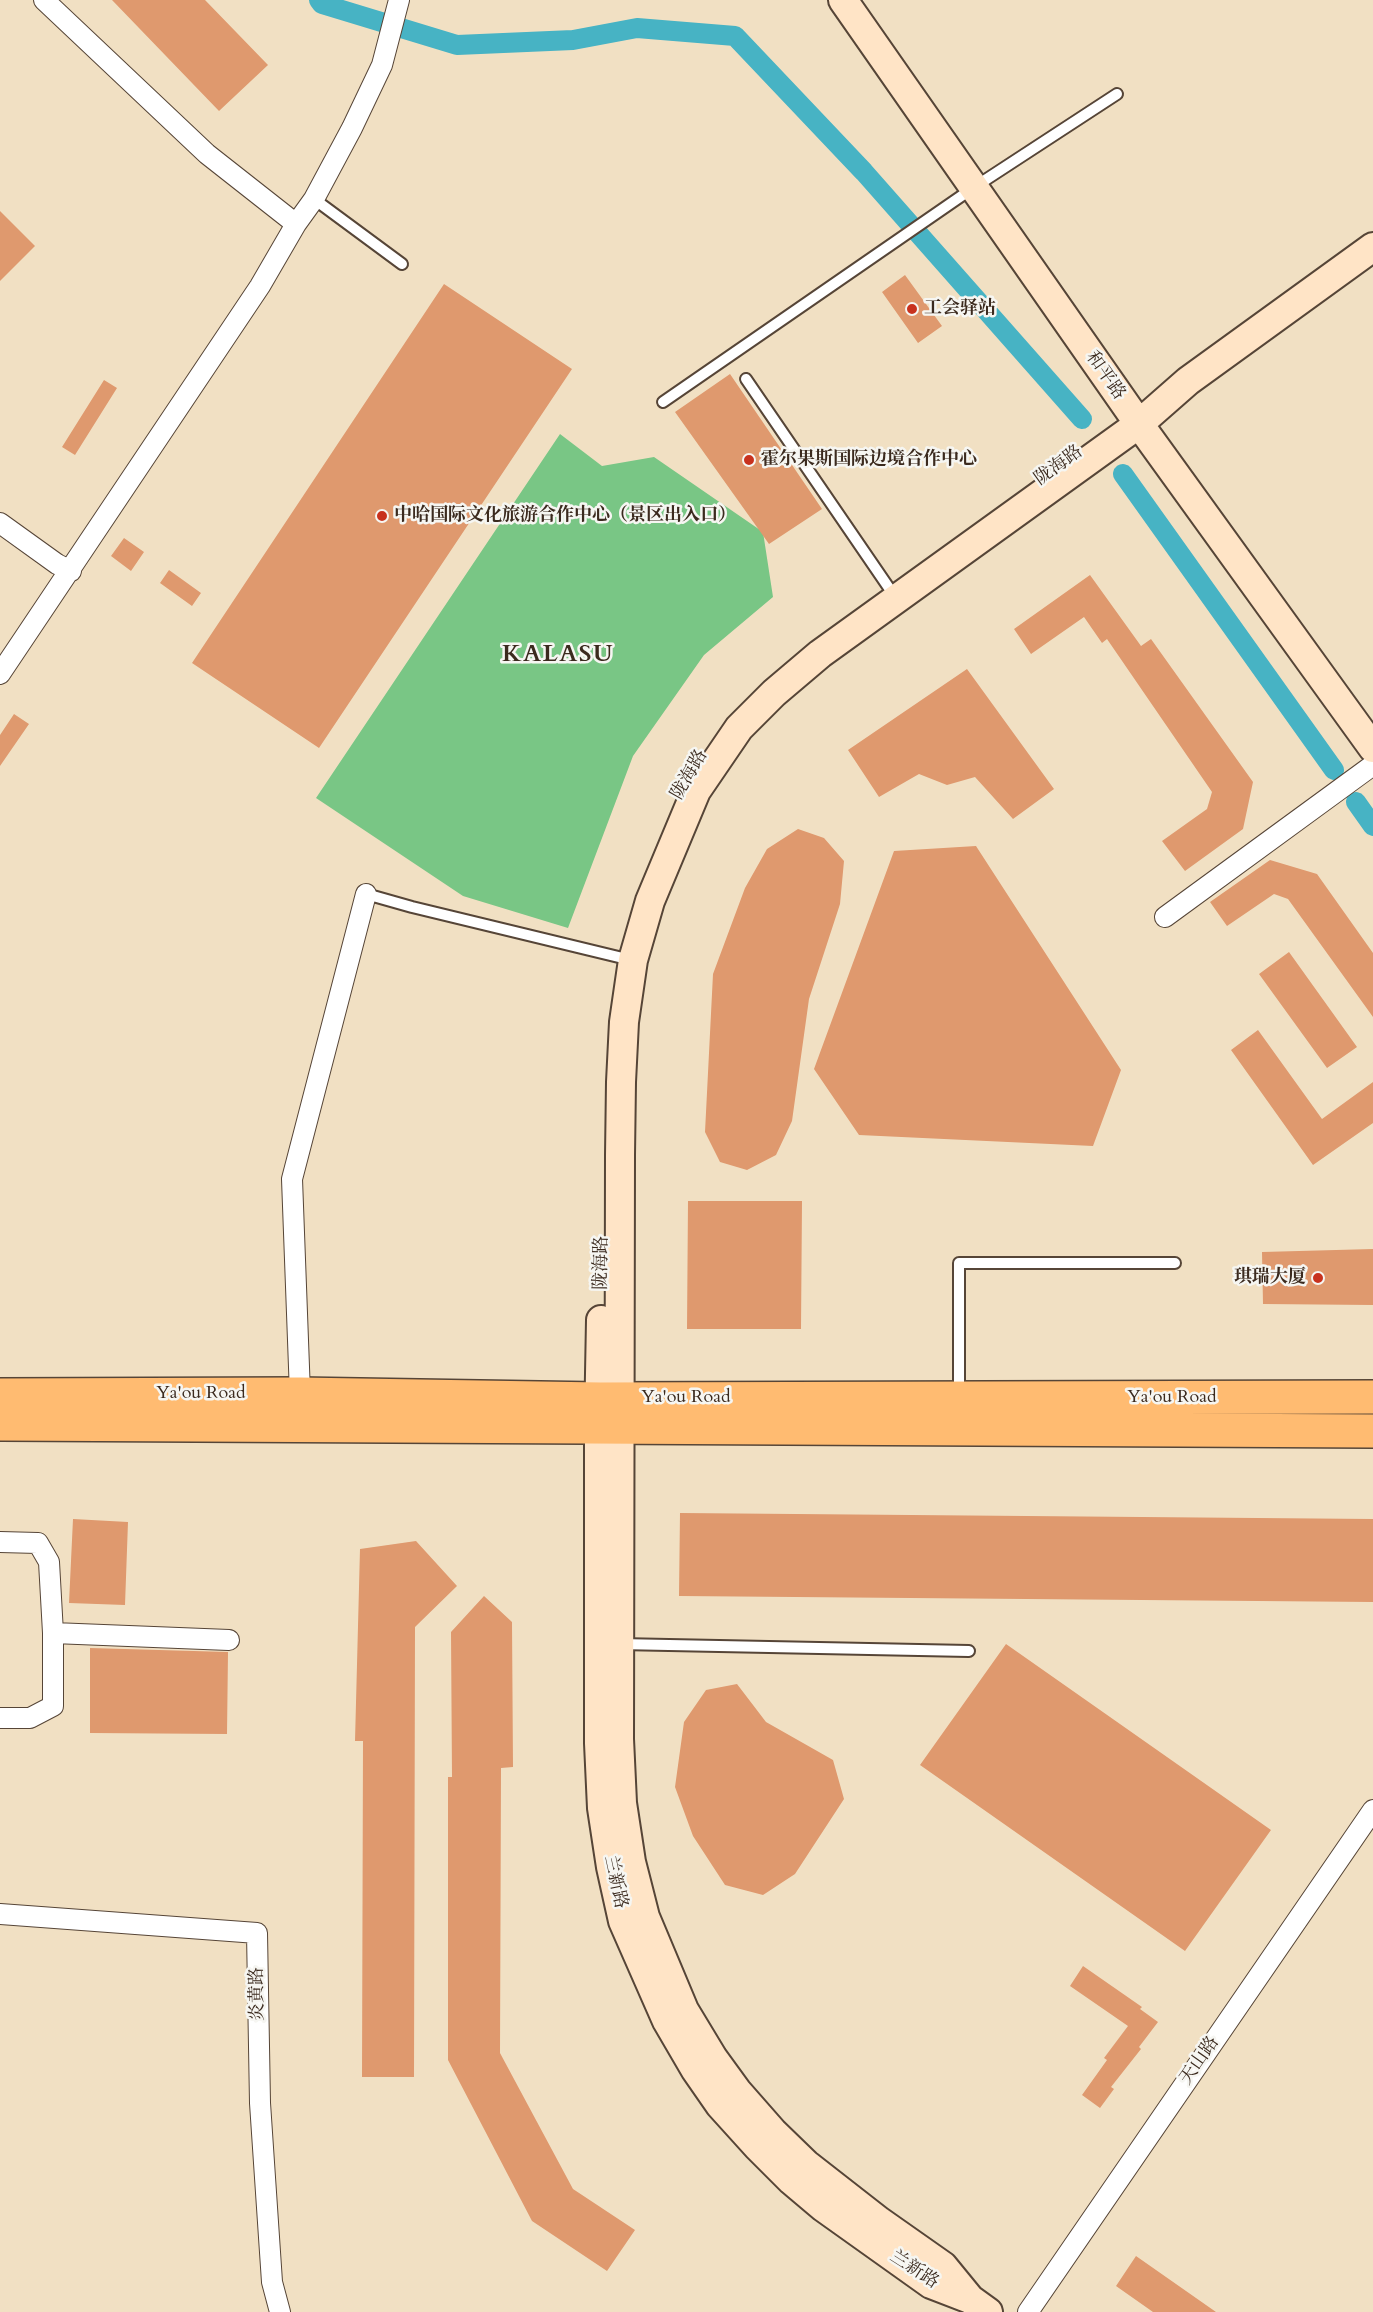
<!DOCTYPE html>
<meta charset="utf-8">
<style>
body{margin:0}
canvas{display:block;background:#f1e0c3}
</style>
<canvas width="1373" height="2312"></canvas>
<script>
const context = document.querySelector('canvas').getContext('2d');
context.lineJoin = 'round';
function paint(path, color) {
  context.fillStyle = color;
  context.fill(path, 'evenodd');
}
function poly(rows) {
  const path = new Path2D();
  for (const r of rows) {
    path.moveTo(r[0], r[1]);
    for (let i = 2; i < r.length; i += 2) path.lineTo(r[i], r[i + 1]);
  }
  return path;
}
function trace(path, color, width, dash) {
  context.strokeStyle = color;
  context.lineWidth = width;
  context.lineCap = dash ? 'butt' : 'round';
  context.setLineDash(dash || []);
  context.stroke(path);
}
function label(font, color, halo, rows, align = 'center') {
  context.font = font + ' Cardo,"Noto Serif SC",serif';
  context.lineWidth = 5;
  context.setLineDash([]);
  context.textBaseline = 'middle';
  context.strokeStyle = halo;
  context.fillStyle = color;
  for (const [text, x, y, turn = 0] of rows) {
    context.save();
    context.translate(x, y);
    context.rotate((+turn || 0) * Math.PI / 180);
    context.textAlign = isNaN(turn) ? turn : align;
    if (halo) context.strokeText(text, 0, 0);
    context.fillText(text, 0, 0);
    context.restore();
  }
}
const green = poly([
 [560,434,602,466,654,457,763,532,773,597,704,655,633,756,568,928,463,896,316,798]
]);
const canal = poly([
 [319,0,322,4,457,45,573,40,637,28,735,36,864,172,1082,419],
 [1123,474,1334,770],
 [1356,802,1373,826]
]);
const building = poly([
 [112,0,205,0,268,65,219,111],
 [0,211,35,246,0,281],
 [905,275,942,326,918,343,882,292],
 [444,284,572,369,319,748,192,663],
 [730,374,822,509,769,544,675,412],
 [104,380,117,388,75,455,62,447],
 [124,538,144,552,131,571,111,556],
 [169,570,201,593,192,606,160,583],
 [1090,575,1141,646,1151,639,1253,782,1243,829,1185,871,1162,841,1207,809,1212,792,1107,639,1102,643,1084,617,1031,654,1014,629],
 [967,669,1054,789,1013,819,975,777,947,785,919,774,879,797,848,750],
 [14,714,29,724,0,766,0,735],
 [798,829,824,838,844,861,840,904,809,999,792,1121,776,1155,747,1170,720,1162,705,1132,713,974,745,888,767,849],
 [976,846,1121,1070,1093,1146,859,1135,814,1069,894,851],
 [1270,860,1317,874,1373,953,1373,1017,1288,899,1274,894,1227,926,1210,902],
 [1289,952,1357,1047,1327,1068,1259,974],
 [1258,1030,1322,1119,1373,1082,1373,1123,1313,1165,1231,1050],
 [688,1201,802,1201,801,1329,687,1329],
 [1373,1249,1373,1305,1263,1304,1262,1252],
 [680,1513,1373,1519,1373,1602,679,1596],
 [73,1519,128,1522,125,1605,69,1603],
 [416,1541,457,1586,415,1627,414,2077,362,2077,363,1741,355,1741,360,1549],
 [484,1596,512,1622,513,1767,501,1768,500,2053,573,2189,635,2230,607,2271,532,2221,448,2060,448,1777,452,1777,451,1632],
 [1006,1644,1271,1830,1185,1951,920,1765],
 [90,1648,228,1652,227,1734,90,1733],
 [737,1684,766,1722,833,1760,844,1799,795,1874,763,1895,725,1885,693,1836,675,1787,684,1722,706,1690],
 [1083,1966,1142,2007,1140,2009,1158,2022,1139,2047,1141,2049,1111,2087,1114,2089,1100,2108,1082,2095,1107,2060,1104,2058,1128,2026,1070,1986],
 [1136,2256,1216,2312,1153,2312,1116,2286]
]);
const lane = poly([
 [314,199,402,264],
 [746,379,889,588],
 [663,402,973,188,1117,94],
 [366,894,412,907,631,960],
 [959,1396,959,1263,1175,1263],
 [619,1644,969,1651]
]);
const street = poly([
 [44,0,207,154,296,224],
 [0,523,57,564,71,571],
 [0,674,260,286,296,224,314,199,352,128,382,65,399,0],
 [1165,917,1373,765],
 [300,1394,292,1179,366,894],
 [0,1542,38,1543,49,1562,53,1633,229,1640],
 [0,1718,30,1718,53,1706,53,1633],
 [0,1914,257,1933,260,2103,272,2282,280,2312],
 [1028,2312,1373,1810]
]);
const secondary = poly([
 [843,0,1139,424,1373,748],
 [601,1320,599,1427,599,1743,602,1808,611,1867,623,1921,667,2021,695,2069,720,2105,758,2147,791,2180,823,2207,931,2284,970,2299,988,2312],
 [970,2299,943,2266,879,2221,806,2164,773,2132,737,2091,713,2058,684,2010,645,1917,631,1862,622,1803,619,1739,620,1155,621,1082,624,1022,633,960,650,901,696,791,739,728,774,693,820,654,1139,424,1188,381,1373,247]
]);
const highway = poly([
 [0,1395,300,1394,600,1399,1373,1397],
 [0,1424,1373,1431]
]);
const markers = [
 [912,309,6,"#c8321e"],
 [749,460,6,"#c8321e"],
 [382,516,6,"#c8321e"],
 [1318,1278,6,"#c8321e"]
];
const poiNames = [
 ["工会驿站",924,309],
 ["霍尔果斯国际边境合作中心",761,460],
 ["中哈国际文化旅游合作中心（景区出入口）",394,516],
 ["琪瑞大厦",1306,1278,"right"]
];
const streetNames = [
 ["和平路",1105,376,55],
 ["陇海路",1059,466,-36],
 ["陇海路",690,775,-60],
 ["陇海路",602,1263,-89],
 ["Ya'ou Road",201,1394],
 ["Ya'ou Road",686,1398],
 ["Ya'ou Road",1172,1398],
 ["兰新路",615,1882,78],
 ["炎黄路",258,1994,-91],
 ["天山路",1200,2061,-55],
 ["兰新路",914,2270,33]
];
const districtNames = [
 ["KALASU",558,655]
];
paint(green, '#79c685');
trace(canal, '#47b3c4', 20);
paint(building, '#df996e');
trace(lane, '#564537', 14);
trace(street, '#564537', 22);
trace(secondary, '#564537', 32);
trace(highway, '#564537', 36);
trace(lane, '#fff', 10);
trace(street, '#fff', 20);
trace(secondary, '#ffe4c6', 28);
trace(highway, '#ffbb71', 33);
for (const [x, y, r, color] of markers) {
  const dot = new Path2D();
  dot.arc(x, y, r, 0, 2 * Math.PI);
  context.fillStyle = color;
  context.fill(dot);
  trace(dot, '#f6f6f2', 2);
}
label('bold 18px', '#3b2a1e', '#f6f6f2', poiNames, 'left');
label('18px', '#3b2a1e', '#f6f6f2', streetNames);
context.letterSpacing = '1.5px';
label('bold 24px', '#3b2a1e', '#f6f6f2', districtNames);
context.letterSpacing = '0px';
</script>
